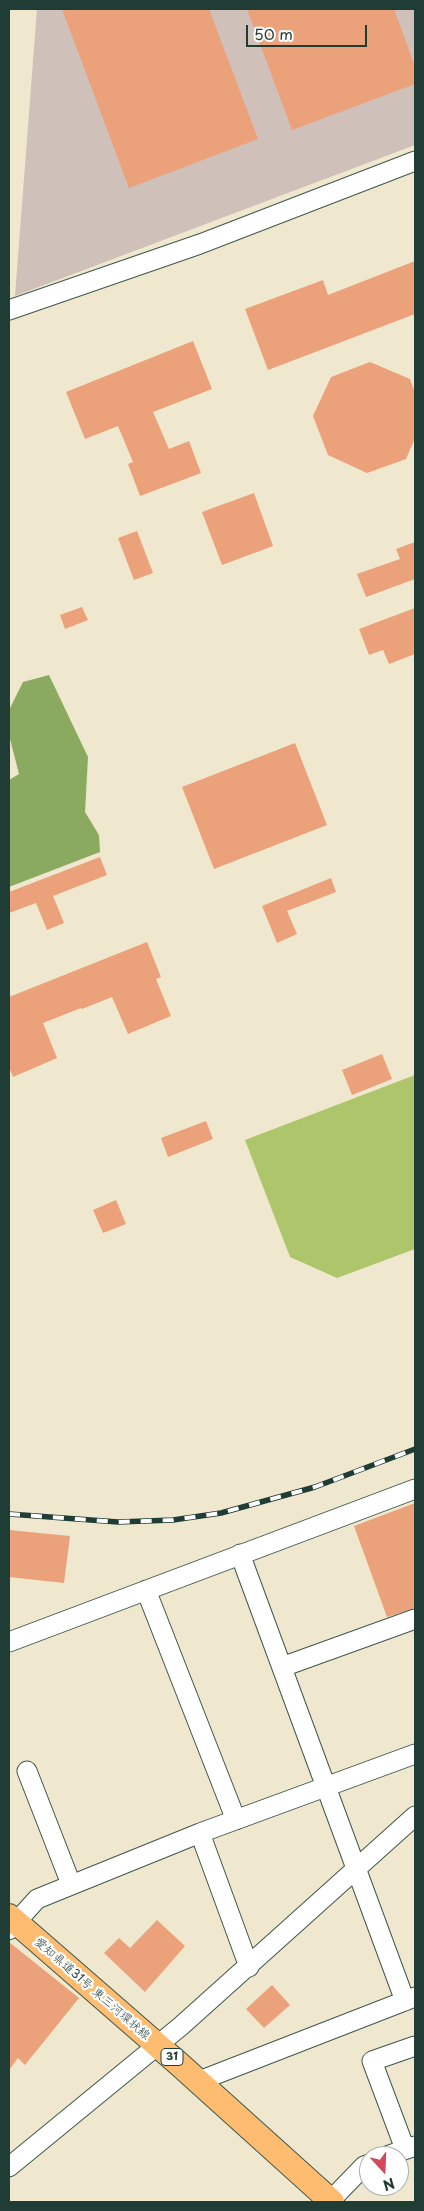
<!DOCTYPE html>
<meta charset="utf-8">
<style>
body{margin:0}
#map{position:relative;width:424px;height:2211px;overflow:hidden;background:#f0e8ce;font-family:"Playpen Sans",sans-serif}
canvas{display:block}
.frame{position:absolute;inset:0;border:10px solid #1f3d34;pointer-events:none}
.north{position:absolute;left:359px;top:2146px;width:50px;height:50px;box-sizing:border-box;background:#fff;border:1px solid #a5b1ae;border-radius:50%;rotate:160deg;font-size:14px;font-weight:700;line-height:20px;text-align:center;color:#1f3d34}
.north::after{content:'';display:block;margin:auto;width:18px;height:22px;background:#d1495b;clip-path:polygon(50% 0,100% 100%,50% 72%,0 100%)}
.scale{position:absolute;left:246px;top:25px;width:121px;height:22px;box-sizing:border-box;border:2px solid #1f3d34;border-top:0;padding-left:6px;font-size:15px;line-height:18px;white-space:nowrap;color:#1f3d34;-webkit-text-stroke:4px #fff;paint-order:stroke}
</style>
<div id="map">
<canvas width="424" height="2211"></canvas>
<div class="frame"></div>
<div class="north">N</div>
<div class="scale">50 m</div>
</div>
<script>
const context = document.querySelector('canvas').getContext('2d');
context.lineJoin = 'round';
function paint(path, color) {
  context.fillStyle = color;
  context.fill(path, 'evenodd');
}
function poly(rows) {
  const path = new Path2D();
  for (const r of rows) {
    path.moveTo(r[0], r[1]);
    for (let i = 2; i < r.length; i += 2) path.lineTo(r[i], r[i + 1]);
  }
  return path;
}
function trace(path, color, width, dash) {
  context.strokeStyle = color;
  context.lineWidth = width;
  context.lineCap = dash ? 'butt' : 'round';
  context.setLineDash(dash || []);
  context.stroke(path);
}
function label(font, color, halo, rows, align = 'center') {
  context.font = font + ' "Playpen Sans","Klee One",sans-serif';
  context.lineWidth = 4.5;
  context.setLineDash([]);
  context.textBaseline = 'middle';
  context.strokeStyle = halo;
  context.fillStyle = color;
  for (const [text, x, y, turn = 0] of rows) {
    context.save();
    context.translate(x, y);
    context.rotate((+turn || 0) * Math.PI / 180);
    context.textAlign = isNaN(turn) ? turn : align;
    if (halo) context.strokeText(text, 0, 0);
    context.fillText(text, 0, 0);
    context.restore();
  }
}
const industrial = poly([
 [37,9,415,9,415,145,15,296]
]);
const green = poly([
 [415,1075,415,1249,337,1278,290,1257,245,1140]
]);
const forest = poly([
 [49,675,88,757,85,812,99,835,100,852,9,887,9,780,19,774,10,739,9,710,23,682]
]);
const building = poly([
 [62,9,209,9,258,139,129,188],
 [247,9,394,9,415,67,415,84,292,130],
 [415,261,415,314,268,370,245,309,323,280,328,295],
 [193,341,212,389,153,412,169,449,189,441,201,473,140,496,128,464,133,462,118,426,85,439,66,392],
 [370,362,410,379,415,393,415,438,406,459,367,473,328,455,313,416,331,377],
 [254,493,273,546,222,565,202,512],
 [137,531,153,573,134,580,118,538],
 [415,542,415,579,366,597,357,574,400,559,396,549],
 [82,607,88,620,65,629,60,615],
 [415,608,415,654,389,664,383,650,369,655,359,629],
 [295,743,327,825,214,869,182,787],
 [100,857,107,875,53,896,64,923,47,930,36,903,9,913,9,892],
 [331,878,336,892,287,911,297,934,277,943,262,906],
 [147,942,161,977,156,979,171,1016,128,1034,112,997,82,1009,81,1008,43,1023,57,1058,13,1077,9,1067,9,997],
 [382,1054,392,1079,352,1095,342,1070],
 [206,1121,213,1139,168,1157,161,1138],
 [116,1200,126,1224,103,1233,93,1210],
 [415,1503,415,1608,387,1617,354,1526],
 [9,1530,70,1536,64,1583,9,1577],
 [157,1920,185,1946,145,1992,104,1953,119,1938,130,1948],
 [9,1942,79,1998,25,2065,18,2058,9,2070],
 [272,1985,290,2005,264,2028,246,2009]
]);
const minor = poly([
 [9,310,200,244,415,161],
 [240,1554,405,2001],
 [146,1590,236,1820],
 [9,1642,415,1489],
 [282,1667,415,1619],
 [27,1771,71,1884],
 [200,1833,249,1967],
 [9,1930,37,1899,200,1833,415,1754],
 [199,2081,415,1997],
 [405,2149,372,2061,415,2046],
 [387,2156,415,2146],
 [9,2167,181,2026,415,1816],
 [330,2201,364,2166,369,2164]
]);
const major = poly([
 [9,1916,179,2064,332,2202]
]);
const rail = poly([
 [9,1514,118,1522,173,1520,221,1513,315,1487,415,1449]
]);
const shields = [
 [172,2057,22]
];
const shieldNames = [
 ["31",172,2057]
];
const streetNames = [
 ["愛知県道31号 東三河環状線",92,1989,41]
];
paint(industrial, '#cfc0ba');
paint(green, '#aec66b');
paint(forest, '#8aab5f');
paint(building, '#eba179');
trace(minor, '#3e574b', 21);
trace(major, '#3e574b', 26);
trace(minor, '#fff', 19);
trace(major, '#fdbc70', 24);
trace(rail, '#1f3d34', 5.5);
trace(rail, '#fff', 4, [11]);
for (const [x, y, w] of shields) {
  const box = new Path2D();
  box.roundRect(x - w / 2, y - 8.5, w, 17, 4);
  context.fillStyle = '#fff';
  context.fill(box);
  trace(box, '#1f3d34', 1);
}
label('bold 11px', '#1f3d34', null, shieldNames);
label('12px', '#1f3d34', '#fff', streetNames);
</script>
